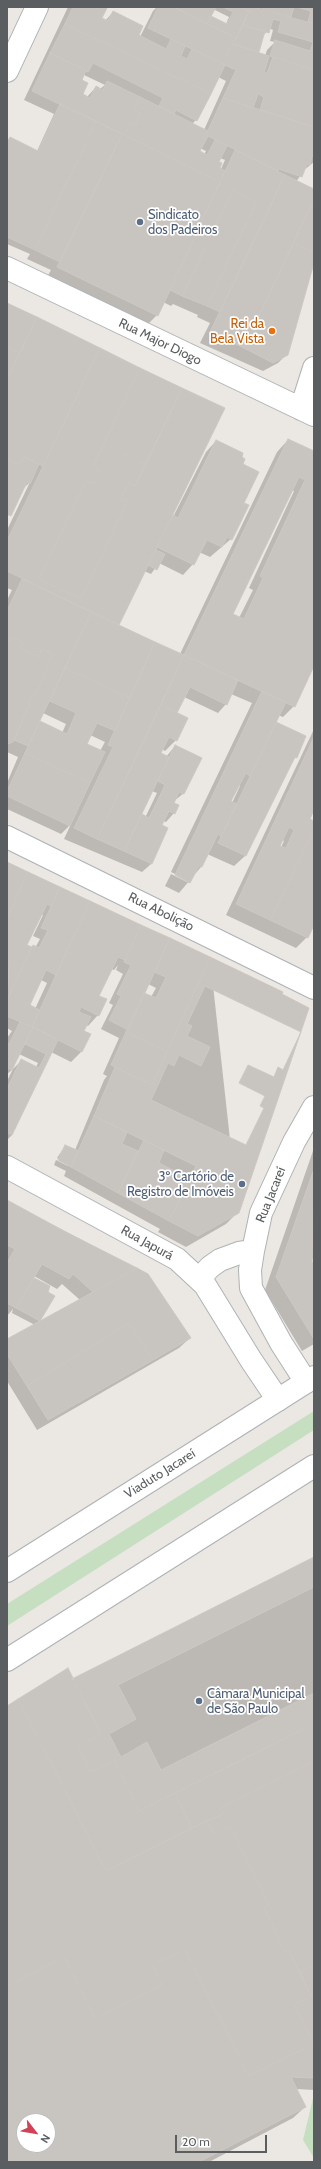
<!DOCTYPE html>
<meta charset="utf-8">
<style>
body{margin:0}
#map{position:relative;width:321px;height:2169px;overflow:hidden;background:#ebe7e2;font-family:Cabin,sans-serif}
canvas{display:block}
.frame{position:absolute;inset:0;border:8px solid #5a5e60;pointer-events:none}
.north{position:absolute;left:16px;top:2113px;width:40px;height:40px;box-sizing:border-box;background:#fff;border:1px solid #bdbfbf;border-radius:50%;rotate:121deg;font-size:11px;font-weight:700;line-height:16px;text-align:center;color:#5a5e60}
.north::after{content:'';display:block;margin:auto;width:14px;height:18px;background:#d24154;clip-path:polygon(50% 0,100% 100%,50% 72%,0 100%)}
.scale{position:absolute;left:175px;top:2135px;width:92px;height:18px;box-sizing:border-box;border:2px solid #5a5e60;border-top:0;padding-left:5px;font-size:12px;line-height:14px;white-space:nowrap;color:#5a5e60;-webkit-text-stroke:3px #fff;paint-order:stroke}
</style>
<div id="map">
<canvas width="321" height="2169"></canvas>
<div class="frame"></div>
<div class="north">N</div>
<div class="scale">20 m</div>
</div>
<script>
const context = document.querySelector('canvas').getContext('2d');
context.lineJoin = 'round';
function paint(path, color) {
  context.fillStyle = color;
  context.fill(path, 'evenodd');
}
function poly(rows) {
  const path = new Path2D();
  for (const r of rows) {
    path.moveTo(r[0], r[1]);
    for (let i = 2; i < r.length; i += 2) path.lineTo(r[i], r[i + 1]);
  }
  return path;
}
function trace(path, color, width, dash) {
  context.strokeStyle = color;
  context.lineWidth = width;
  context.lineCap = dash ? 'butt' : 'round';
  context.setLineDash(dash || []);
  context.stroke(path);
}
function label(font, color, halo, rows, align = 'center') {
  context.font = font + ' Cabin,sans-serif';
  context.lineWidth = 3.5;
  context.setLineDash([]);
  context.textBaseline = 'middle';
  context.strokeStyle = halo;
  context.fillStyle = color;
  for (const [text, x, y, turn = 0] of rows) {
    context.save();
    context.translate(x, y);
    context.rotate((+turn || 0) * Math.PI / 180);
    context.textAlign = isNaN(turn) ? turn : align;
    if (halo) context.strokeText(text, 0, 0);
    context.fillText(text, 0, 0);
    context.restore();
  }
}
const green = poly([
 [314,1411,314,1430,7,1626,7,1604],
 [314,2094,314,2158,303,2140]
]);
const shadow = poly([
 [68,7,102,7,101,19,105,21,113,12,140,37,153,11,157,7,314,7,314,162,304,170,296,182,314,190,314,259,287,354,278,363,263,371,200,343,210,323,197,317,198,315,173,304,171,306,163,302,157,315,145,327,46,279,51,270,27,259,30,254,7,244,7,141,10,138,37,151,54,114,24,100],
 [213,9,229,17,226,24,208,20],
 [269,28,273,30,270,41,275,42,267,50,265,56,257,53,262,38],
 [84,75,105,85,100,89,96,87,87,97,81,95,80,80],
 [218,77,226,81,204,130,192,124,196,120],
 [200,148,206,151,204,155,198,152],
 [220,158,225,160,221,169,219,168,217,162],
 [7,304,140,369,171,516,173,517,206,452,216,441,241,464,242,504,247,506,231,539,210,557,199,552,193,564,183,575,159,563,151,574,144,571,118,625,180,654,277,452,288,440,314,452,314,664,294,706,283,717,278,715,275,723,296,757,291,763,245,856,234,866,207,854,201,867,179,893,165,886,171,874,187,882,187,880,171,872,252,703,231,694,226,704,218,713,184,697,176,713,176,740,165,751,162,749,160,754,166,757,175,746,184,793,174,801,174,813,166,822,163,821,161,826,167,829,151,864,142,872,64,839,71,824,61,834,7,809,7,783,18,757,7,752,7,600,12,590,7,588,7,530,30,482,22,490,7,518],
 [292,490,294,491,249,588,253,590,239,618,232,614],
 [43,713,66,724,62,733,39,722],
 [90,735,105,742,100,751,86,744],
 [238,785,240,786,232,803,230,802],
 [152,791,157,793,145,818,141,815],
 [314,729,314,808,308,820,313,822,314,819,314,923,307,937,296,948,226,915],
 [282,840,284,841,281,847,279,846],
 [7,863,210,958,238,1212,226,1224,186,1247,158,1232,160,1229,64,1176,66,1171,54,1165,56,1160,68,1166,68,1164,57,1158,65,1146,75,1150,104,1080,107,1076,103,1074,119,1038,101,1029,113,1005,109,1003,123,974,116,970,118,965,114,970,111,969,98,996,98,1015,88,1026,86,1025,83,1031,82,1051,71,1062,51,1052,12,1135,7,1140,7,1081,13,1069,21,1061,36,1067,38,1063,19,1054,12,1070,7,1074,7,1038,12,1031,7,1028],
 [41,914,43,915,33,936,40,939,35,948,26,946],
 [41,980,47,983,35,1009,28,1005],
 [148,984,156,988,151,997,143,994],
 [314,1148,314,1255,311,1263,314,1264,314,1344,302,1351,265,1290],
 [7,1201,148,1274,190,1338,179,1348,37,1430,7,1381,7,1340,35,1325,12,1313,13,1309,7,1316],
 [34,1276,57,1289,62,1284,80,1300,38,1323,53,1296,46,1293,49,1286,33,1278],
 [314,1558,314,2090,296,2089,305,2107,293,2118,209,2162,7,2162,7,1707,73,1680],
 [24,2121,48,2121,48,2145,24,2145]
]);
const building = poly([
 [73,7,104,7,107,8,102,18,108,21,113,11,143,26,139,35,166,49,171,39,185,46,181,56,187,59,192,49,225,65,211,94,65,24,73,7],
 [158,7,173,7,236,38,223,64,148,28,158,7],
 [174,7,216,7,207,24,174,7],
 [223,7,241,7,249,11,236,38,207,24,211,16,227,24,233,12,223,7],
 [241,7,253,7,252,13,241,7],
 [253,7,314,24,314,47,312,46,313,42,278,32,281,21,273,19,269,33,243,25,249,11,252,13,253,7],
 [259,7,294,7,291,17,259,7],
 [297,7,314,7,314,24,308,22,311,11,297,7],
 [65,24,211,94,197,121,176,110,174,114,159,106,163,98,93,63,88,72,50,53,65,24],
 [243,25,265,31,259,52,233,44,243,25],
 [275,40,310,51,312,46,314,47,314,70,270,56,275,40],
 [233,44,269,56,264,73,267,73,273,57,314,70,314,127,260,110,264,97,258,94,253,108,223,98,236,70,223,64,233,44],
 [50,53,86,70,82,80,88,83,83,94,90,98,96,86,103,90,107,81,140,97,134,110,140,113,135,125,130,123,124,135,32,91,50,53],
 [140,97,208,131,206,135,208,136,200,151,207,155,215,140,227,146,219,162,222,163,220,168,225,171,220,182,124,135,130,123,135,125,140,113,134,110,140,97],
 [223,98,314,127,314,157,312,156,310,165,307,164,302,177,279,169,278,171,206,135,223,98],
 [60,104,96,121,35,250,7,237,7,143,10,137,38,151,60,104],
 [96,121,122,134,60,262,35,250,96,121],
 [122,134,220,182,158,316,57,267,122,134],
 [235,150,285,175,220,312,207,306,256,202,233,190,182,296,170,290,235,150],
 [285,175,314,189,314,199,244,348,210,332,285,175],
 [233,190,256,202,207,306,182,296,233,190],
 [314,199,314,252,293,244,314,199],
 [293,244,314,252,314,263,288,355,273,363,244,348,293,244],
 [7,303,37,317,20,353,7,347,7,303],
 [37,317,100,348,43,466,24,457,20,465,7,459,7,379,37,317],
 [7,347,20,353,7,379,7,347],
 [100,348,140,368,93,466,100,470,93,484,86,481,39,579,81,599,128,501,121,498,128,483,135,486,182,388,225,408,119,625,7,571,7,541,100,348],
 [140,368,182,388,146,464,104,443,140,368],
 [288,439,314,451,314,666,295,707,184,655,288,439],
 [299,477,305,480,260,576,263,578,244,619,233,614,299,477],
 [216,440,243,453,242,457,245,459,243,464,259,472,244,503,249,505,232,540,227,537,222,547,207,540,194,565,157,547,173,515,178,518,216,440],
 [104,443,146,464,135,486,128,483,121,498,128,501,81,599,39,579,86,481,93,484,100,470,93,466,104,443],
 [24,457,39,464,30,484,27,482,11,516,7,514,7,459,20,465,24,457],
 [156,550,165,554,157,570,148,565,156,550],
 [22,579,91,612,28,746,14,740,30,704,28,703,32,695,34,697,53,654,42,649,39,657,19,648,23,642,12,637,7,646,7,611,22,579],
 [91,612,155,642,130,698,65,668,91,612],
 [12,637,23,642,19,648,39,657,42,649,53,654,34,697,32,695,28,703,30,704,13,742,7,744,7,646,12,637],
 [155,642,184,655,97,839,74,828,113,747,108,745,155,642],
 [184,655,238,680,227,705,190,687,177,713,161,705,184,655],
 [65,668,130,698,115,731,97,723,87,744,105,752,90,783,25,753,40,721,67,734,76,713,50,701,65,668],
 [262,691,286,702,250,776,246,773,231,801,237,804,221,837,218,834,202,867,199,866,190,883,175,875,262,691],
 [161,705,188,718,177,741,169,737,161,753,169,757,124,851,97,839,161,705],
 [276,722,306,736,297,758,295,757,246,856,218,843,276,722],
 [314,737,314,810,310,819,314,821,314,829,270,920,236,904,314,737],
 [289,827,294,830,286,848,280,846,289,827],
 [175,745,202,758,184,794,179,792,174,803,179,805,175,814,169,811,162,825,168,828,152,864,124,851,142,814,149,818,165,785,158,781,175,745],
 [25,753,90,783,70,826,7,796,7,791,25,753],
 [314,829,314,925,308,938,270,920,314,829],
 [7,862,28,872,7,918,7,862],
 [28,872,60,887,51,906,47,904,27,945,32,947,9,996,7,918,28,872],
 [60,887,90,901,56,975,46,970,30,1005,40,1010,32,1027,7,1016,7,1000,33,945,39,948,48,930,41,928,60,887],
 [90,901,141,925,125,960,118,957,99,996,107,999,99,1016,81,1007,79,1012,91,1017,84,1031,91,1034,82,1052,32,1027,90,901],
 [141,925,170,938,128,1030,109,1020,121,996,117,994,131,965,124,962,141,925],
 [170,938,210,957,167,1052,126,1032,144,993,156,998,166,977,154,972,170,938],
 [210,957,283,992,282,994,309,1008,239,1213,198,1236,169,1221,196,1166,94,1116,115,1067,152,1085,210,957],
 [205,986,301,1032,283,1070,278,1067,274,1077,248,1065,239,1083,265,1096,260,1106,264,1108,246,1145,151,1100,168,1063,174,1066,179,1055,201,1066,210,1047,187,1036,192,1026,187,1024,205,986],
 [20,1022,33,1027,12,1070,7,1068,7,1043,9,1044,20,1022],
 [33,1027,58,1040,12,1135,7,1132,7,1089,21,1059,39,1068,46,1054,25,1044,33,1027],
 [126,1032,167,1052,152,1085,111,1065,126,1032],
 [94,1116,127,1132,122,1144,138,1151,118,1193,71,1167,94,1116],
 [144,1140,164,1150,159,1163,190,1179,169,1221,118,1193,144,1140],
 [65,1145,79,1151,71,1167,58,1160,65,1145],
 [314,1169,312,1262,314,1263,314,1339,276,1277,314,1169],
 [7,1200,73,1236,137,1268,93,1292,73,1274,69,1279,42,1264,16,1308,7,1303,7,1263,15,1249,7,1245,7,1200],
 [137,1268,148,1274,191,1338,153,1360,129,1323,27,1386,7,1354,7,1339,137,1268],
 [34,1278,50,1286,48,1292,55,1296,40,1321,16,1308,34,1278],
 [129,1323,153,1360,48,1420,27,1386,129,1323],
 [314,1557,314,1724,139,1811,114,1761,91,1772,78,1747,101,1734,72,1679,314,1557],
 [314,1587,314,1693,161,1770,147,1742,121,1757,109,1734,136,1719,118,1685,314,1587],
 [68,1668,101,1734,78,1747,91,1772,114,1761,139,1811,175,1793,192,1828,106,1871,18,1699,68,1668],
 [18,1699,106,1871,207,1821,214,1834,230,1826,269,1905,264,1908,284,1951,288,1949,311,1996,294,2004,314,2044,249,2076,185,1949,152,1965,162,1985,95,2019,64,1957,7,1986,7,1706,18,1699],
 [314,1724,314,1761,220,1808,223,1814,192,1828,175,1793,314,1724],
 [314,1761,314,1965,300,1973,288,1949,284,1951,264,1908,269,1905,230,1826,214,1834,207,1821,223,1814,220,1808,314,1761],
 [185,1949,249,2076,314,2044,294,2004,311,1996,300,1973,314,1965,314,2078,291,2077,306,2107,199,2162,7,2162,7,1986,64,1957,95,2019,162,1985,152,1965,185,1949],
 [24,2121,48,2121,48,2145,24,2145,24,2121]
]);
const street = poly([
 [7,71,37,7],
 [7,268,314,415],
 [301,409,314,368],
 [7,1167,177,1259,205,1285,251,1360,278,1400],
 [253,1251,250,1270,251,1288,281,1343,306,1382],
 [199,1279,210,1267,220,1260,239,1253,253,1251,261,1213,294,1142,314,1107]
]);
const secondary = poly([
 [7,837,314,988],
 [7,1571,314,1377],
 [7,1660,314,1466]
]);
const markers = [
 [140,222,4,"#5c6f8a"],
 [272,331,4,"#e8710a"],
 [242,1184,4,"#5c6f8a"],
 [199,1701,4,"#5c6f8a"]
];
const serviceNames = [
 ["Sindicato",148,215],
 ["dos Padeiros",148,230],
 ["3º Cartório de",234,1177,"right"],
 ["Registro de Imóveis",234,1192,"right"],
 ["Câmara Municipal",207,1694],
 ["de São Paulo",207,1709]
];
const foodNames = [
 ["Rei da",264,324],
 ["Bela Vista",264,339]
];
const streetNames = [
 ["Rua Major Diogo",160,342,26],
 ["Rua Abolição",161,912,26],
 ["Rua Jacareí",271,1195,-68],
 ["Rua Japurá",147,1243,29],
 ["Viaduto Jacareí",160,1474,-32]
];
paint(green, '#c7dfc1');
paint(shadow, '#0003');
paint(building, '#c8c4c0');
trace(building, '#cec7c1', 1);
trace(street, '#afb3b5', 24);
trace(secondary, '#aeb2b5', 24);
trace(street, '#fff', 22);
trace(secondary, '#fff', 22);
for (const [x, y, r, color] of markers) {
  const dot = new Path2D();
  dot.arc(x, y, r, 0, 2 * Math.PI);
  context.fillStyle = color;
  context.fill(dot);
  trace(dot, '#fff', 1.5);
}
label('13px', '#4e5e75', '#fff', serviceNames, 'left');
label('13px', '#c56008', '#fff', foodNames, 'right');
label('13px', '#5a5e60', '#fff', streetNames);
</script>
